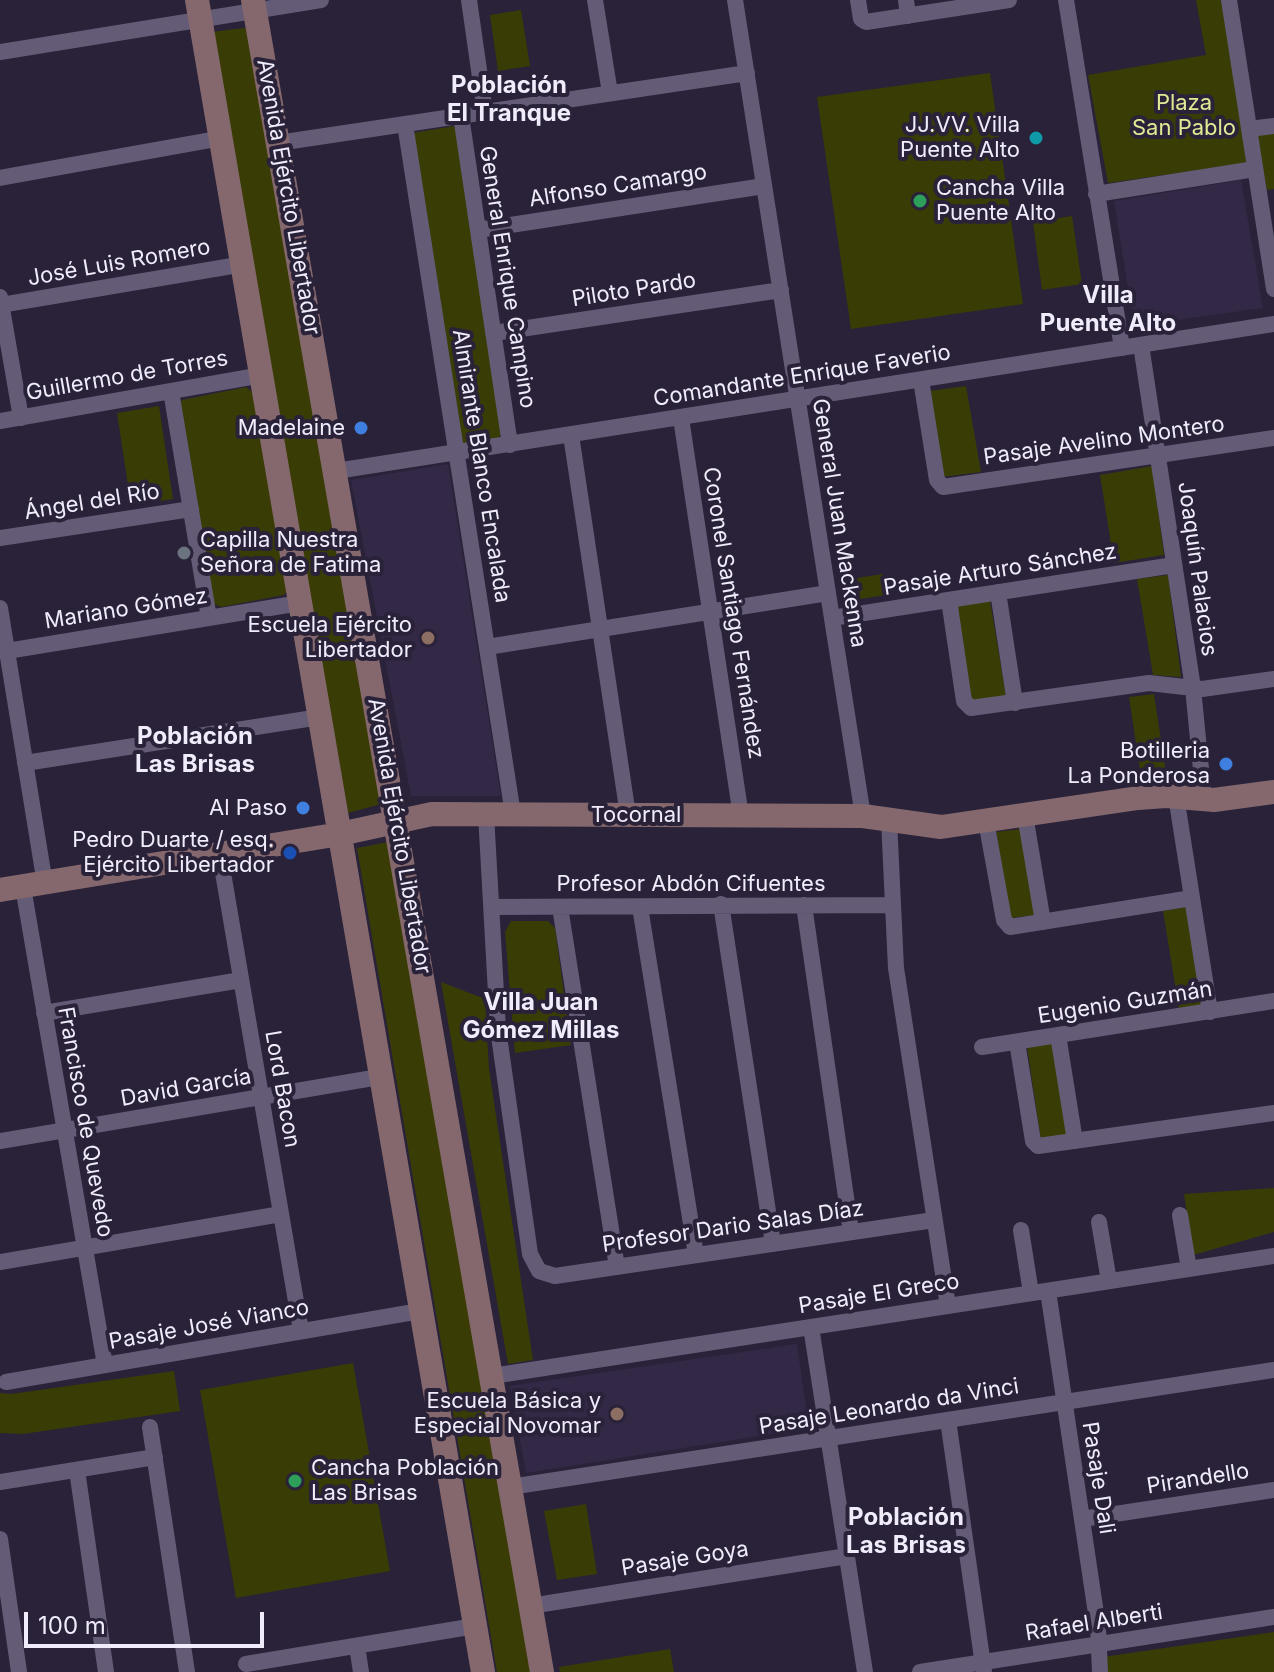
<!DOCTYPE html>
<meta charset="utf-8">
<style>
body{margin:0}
#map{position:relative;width:1274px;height:1672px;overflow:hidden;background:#292239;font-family:Inter,sans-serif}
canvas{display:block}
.scale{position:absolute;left:24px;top:1612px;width:240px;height:36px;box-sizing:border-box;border:4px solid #f0ecfb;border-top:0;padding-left:10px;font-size:24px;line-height:28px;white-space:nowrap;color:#f0ecfb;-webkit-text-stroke:6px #292239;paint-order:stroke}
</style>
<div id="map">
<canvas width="1274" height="1672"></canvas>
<div class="scale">100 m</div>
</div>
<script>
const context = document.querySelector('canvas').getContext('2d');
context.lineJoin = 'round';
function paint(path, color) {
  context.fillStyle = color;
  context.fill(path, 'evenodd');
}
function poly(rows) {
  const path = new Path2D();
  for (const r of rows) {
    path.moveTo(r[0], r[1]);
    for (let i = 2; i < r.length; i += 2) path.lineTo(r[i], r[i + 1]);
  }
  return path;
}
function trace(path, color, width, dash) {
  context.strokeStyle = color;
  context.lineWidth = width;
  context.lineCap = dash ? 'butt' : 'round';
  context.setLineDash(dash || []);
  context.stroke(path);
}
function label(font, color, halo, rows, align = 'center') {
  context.font = font + ' Inter,sans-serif';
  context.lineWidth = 8;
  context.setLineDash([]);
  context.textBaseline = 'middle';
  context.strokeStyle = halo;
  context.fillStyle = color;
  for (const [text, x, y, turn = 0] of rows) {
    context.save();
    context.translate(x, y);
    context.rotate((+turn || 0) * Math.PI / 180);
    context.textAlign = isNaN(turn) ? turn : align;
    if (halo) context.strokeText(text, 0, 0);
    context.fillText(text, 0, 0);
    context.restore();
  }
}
const built = poly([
 [1241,180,1263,308,1134,326,1114,201],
 [448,464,501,796,411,796,351,480],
 [797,1344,809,1428,526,1473,510,1386]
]);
const green = poly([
 [1196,0,1221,0,1245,135,1274,131,1274,189,1267,190,1261,161,1108,183,1088,75,1206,55],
 [521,10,530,66,498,71,490,15],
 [252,27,385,803,348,813,211,32],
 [990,73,1023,304,851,329,817,97],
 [455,126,504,432,497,439,461,444,412,133],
 [1072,216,1082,284,1042,290,1033,222],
 [966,386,981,472,942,477,929,391],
 [246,387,256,395,288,590,284,595,221,607,212,603,178,408,182,400],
 [159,406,173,499,131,505,117,413],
 [1152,466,1164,555,1114,563,1100,475],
 [883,574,886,595,847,601,843,580],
 [1168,575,1181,677,1153,675,1137,579],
 [990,601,1006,696,970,701,956,604],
 [1154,694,1168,786,1143,790,1129,697],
 [1021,829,1035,915,1011,918,996,832],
 [393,841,532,1672,497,1672,357,848],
 [1187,907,1203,1005,1179,1009,1163,911],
 [511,921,548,921,555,928,571,1045,515,1053,505,932],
 [441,982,485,999,489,1069,533,1360,508,1364],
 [1055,1042,1068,1132,1064,1137,1041,1140,1027,1047],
 [1274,1188,1274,1232,1193,1255,1184,1194],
 [353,1363,390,1571,236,1598,200,1390],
 [174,1371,180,1411,23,1434,0,1433,0,1393,11,1394],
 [586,1504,597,1574,557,1580,544,1511],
 [1274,1632,1274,1672,1105,1672,1103,1657],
 [670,1649,674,1672,560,1672,559,1667]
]);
const street = poly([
 [469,0,485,112],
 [595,0,610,93],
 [735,0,863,816],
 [858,0,861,19,866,22,1009,0],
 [906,0,908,16],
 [1066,0,1122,348],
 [1229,0,1274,289],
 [0,52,321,0],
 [461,116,510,445],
 [405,124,513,814],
 [1249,129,1274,126],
 [278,143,747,73],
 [0,178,222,138],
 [1096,194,1255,169],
 [478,230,764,186],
 [0,297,21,418],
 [0,305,244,264],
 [494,333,781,290],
 [1141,345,1193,688,1204,800],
 [921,380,937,480,943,487,1274,438],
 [171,391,209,618],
 [681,418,741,816],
 [0,421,262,375],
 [571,435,628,815],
 [336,471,1274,324],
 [0,538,191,509],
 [998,592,1015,703],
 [949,600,964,701,971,708,1149,683,1202,689,1274,679],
 [0,608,45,884],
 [832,618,1174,565],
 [487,647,828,593],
 [7,651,300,603],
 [25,763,320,717],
 [1176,796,1210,1012],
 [486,814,498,1029,530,1254,539,1271,555,1276,934,1220],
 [1025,815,1043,922],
 [889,820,896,968,948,1306],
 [986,821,1004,920,1010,927,1192,898],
 [220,855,301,1331],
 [23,887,105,1365],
 [721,904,773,1244],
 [804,905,851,1232],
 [492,907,890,905],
 [560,907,617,1267],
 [640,907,696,1255],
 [44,1013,241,980],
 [1058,1035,1075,1141],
 [1017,1042,1033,1141,1038,1146,1274,1113],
 [982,1047,1274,1001],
 [0,1141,379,1077],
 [1180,1215,1189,1269],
 [1099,1222,1109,1281],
 [1021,1230,1031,1293],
 [0,1262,281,1214],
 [1048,1291,1098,1627,1100,1672],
 [811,1327,865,1672],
 [492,1376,1274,1256],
 [6,1382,420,1311],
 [948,1420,984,1672],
 [150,1427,187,1672],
 [77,1470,106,1672],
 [0,1482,155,1457],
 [510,1487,1274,1370],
 [1082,1519,1274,1490],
 [0,1539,19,1672],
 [530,1606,847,1556],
 [357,1646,361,1672],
 [246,1664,475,1626],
 [920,1672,1274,1617]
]);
const secondary = poly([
 [197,0,483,1672],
 [253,0,542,1672],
 [0,890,340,834,432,814,863,816,941,827,1138,798,1166,796,1214,800,1274,792]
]);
const markers = [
 [1036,138,8,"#0f9aa8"],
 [920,201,8,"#2e9e5b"],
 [361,428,8,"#3f7fe0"],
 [184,553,8,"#6b7280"],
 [428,638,8,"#8d6e63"],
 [1226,764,8,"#3f7fe0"],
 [303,808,8,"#3f7fe0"],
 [290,853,8,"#1a4fb4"],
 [617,1414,8,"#8d6e63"],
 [295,1481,8,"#2e9e5b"]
];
const parkNames = [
 ["Plaza",1184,103],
 ["San Pablo",1184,128]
];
const poiNames = [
 ["JJ.VV. Villa",1020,125],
 ["Puente Alto",1020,150],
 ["Cancha Villa",936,188,"left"],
 ["Puente Alto",936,213,"left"],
 ["Madelaine",345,428],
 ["Capilla Nuestra",200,540,"left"],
 ["Señora de Fatima",200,565,"left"],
 ["Escuela Ejército",412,625],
 ["Libertador",412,650],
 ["Botilleria",1210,751],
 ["La Ponderosa",1210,776],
 ["Al Paso",287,808],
 ["Pedro Duarte / esq.",274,840],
 ["Ejército Libertador",274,865],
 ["Escuela Básica y",601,1401],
 ["Especial Novomar",601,1426],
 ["Cancha Población",311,1468,"left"],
 ["Las Brisas",311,1493,"left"]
];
const streetNames = [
 ["Alfonso Camargo",618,186,-9],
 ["Avenida Ejército Libertador",288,197,80],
 ["José Luis Romero",119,263,-10],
 ["General Enrique Campino",507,277,81],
 ["Piloto Pardo",634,290,-9],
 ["Guillermo de Torres",127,376,-10],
 ["Comandante Enrique Faverio",802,376,-9],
 ["Pasaje Avelino Montero",1104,441,-8],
 ["Almirante Blanco Encalada",481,466,81],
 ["Ángel del Río",92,502,-9],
 ["General Juan Mackenna",839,523,81],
 ["Joaquín Palacios",1197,569,82],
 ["Pasaje Arturo Sánchez",1000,570,-9],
 ["Mariano Gómez",126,609,-9],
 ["Coronel Santiago Fernández",733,613,81],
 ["Tocornal",636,815],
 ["Avenida Ejército Libertador",399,836,80],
 ["Profesor Abdón Cifuentes",691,884],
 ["Eugenio Guzmán",1125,1003,-9],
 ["David García",186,1088,-10],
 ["Lord Bacon",282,1089,80],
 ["Francisco de Quevedo",85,1122,80],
 ["Profesor Dario Salas Díaz",733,1227,-8],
 ["Pasaje El Greco",879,1294,-9],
 ["Pasaje José Vianco",209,1325,-10],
 ["Pasaje Leonardo da Vinci",889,1407,-9],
 ["Pasaje Dali",1098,1478,81],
 ["Pirandello",1198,1479,-9],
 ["Pasaje Goya",685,1559,-9],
 ["Rafael Alberti",1094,1623,-9]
];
const neighbourhoodNames = [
 ["Población",509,86],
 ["El Tranque",509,114],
 ["Villa",1108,296],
 ["Puente Alto",1108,324],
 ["Población",195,737],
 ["Las Brisas",195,765],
 ["Villa Juan",541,1003],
 ["Gómez Millas",541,1031],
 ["Población",906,1518],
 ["Las Brisas",906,1546]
];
paint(built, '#332947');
paint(green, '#3a3c05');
trace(street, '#645c77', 16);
trace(secondary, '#84686d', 24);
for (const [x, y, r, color] of markers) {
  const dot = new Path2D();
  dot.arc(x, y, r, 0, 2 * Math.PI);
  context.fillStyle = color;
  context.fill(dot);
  trace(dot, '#292239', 3);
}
label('22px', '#e2e994', '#292239', parkNames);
label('22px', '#f0ecfb', '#292239', poiNames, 'right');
label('22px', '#f0ecfb', '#292239', streetNames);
label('bold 24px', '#f0ecfb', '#292239', neighbourhoodNames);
</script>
